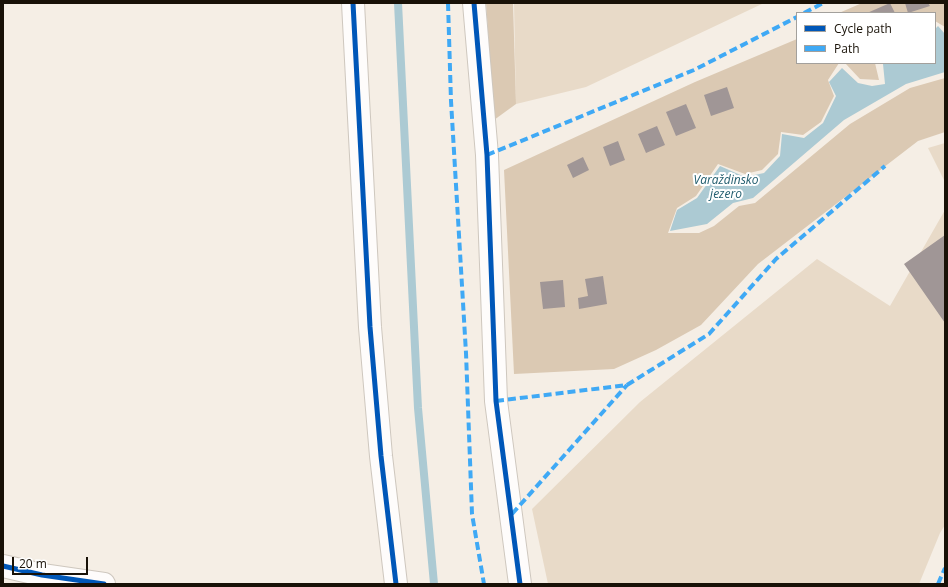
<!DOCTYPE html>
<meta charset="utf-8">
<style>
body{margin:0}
#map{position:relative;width:948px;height:587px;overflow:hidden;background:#f5eee5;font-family:"Open Sans",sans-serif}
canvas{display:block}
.frame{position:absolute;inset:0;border:4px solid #181107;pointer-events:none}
.legend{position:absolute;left:796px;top:12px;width:140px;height:52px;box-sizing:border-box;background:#fff;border:1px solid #a3a09c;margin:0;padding:5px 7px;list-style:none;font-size:12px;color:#181107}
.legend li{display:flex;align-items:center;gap:8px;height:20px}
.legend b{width:20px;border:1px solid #a3a09c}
.scale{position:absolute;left:12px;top:557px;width:76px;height:18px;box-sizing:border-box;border:2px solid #181107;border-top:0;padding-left:5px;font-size:12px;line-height:14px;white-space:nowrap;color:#181107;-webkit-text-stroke:3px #fff;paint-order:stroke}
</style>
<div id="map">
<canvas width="948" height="587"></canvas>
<div class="frame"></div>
<ul class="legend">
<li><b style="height:5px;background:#0057b8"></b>Cycle path</li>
<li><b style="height:5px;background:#3fa9f5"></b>Path</li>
</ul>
<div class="scale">20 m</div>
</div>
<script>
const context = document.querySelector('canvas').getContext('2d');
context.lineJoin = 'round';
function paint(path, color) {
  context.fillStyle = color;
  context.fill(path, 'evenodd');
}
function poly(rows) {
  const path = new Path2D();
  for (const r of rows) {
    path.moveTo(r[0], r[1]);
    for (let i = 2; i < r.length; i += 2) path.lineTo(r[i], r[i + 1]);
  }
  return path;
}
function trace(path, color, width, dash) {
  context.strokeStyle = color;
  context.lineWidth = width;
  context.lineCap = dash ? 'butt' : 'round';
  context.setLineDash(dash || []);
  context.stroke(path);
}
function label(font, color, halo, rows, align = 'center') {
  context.font = font + ' "Open Sans",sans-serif';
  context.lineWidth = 4;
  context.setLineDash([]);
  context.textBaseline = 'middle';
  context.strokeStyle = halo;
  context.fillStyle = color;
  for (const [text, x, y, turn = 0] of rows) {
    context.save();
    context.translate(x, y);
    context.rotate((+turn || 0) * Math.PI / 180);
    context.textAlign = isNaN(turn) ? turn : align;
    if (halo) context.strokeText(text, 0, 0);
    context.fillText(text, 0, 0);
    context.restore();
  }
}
const green = poly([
 [514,3,764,3,586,87,516,104],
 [945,143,945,182,928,148],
 [945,210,945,525,940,533,919,584,548,584,532,509,640,402,817,259,890,306]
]);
const forest = poly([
 [486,3,513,3,516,104,494,120],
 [862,3,945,3,945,27,935,21,935,13,839,13],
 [797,39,797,63,839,63,828,80,834,96,821,122,803,135,781,132,778,154,762,170,745,174,718,164,696,196,677,208,668,233,699,233,714,226,739,206,755,203,850,124,910,88,945,78,945,132,918,141,758,264,701,325,656,350,614,369,514,374,504,170,695,82],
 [845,63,875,63,879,80,860,79]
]);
const water = poly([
 [938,26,945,34,945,72,906,84,844,120,753,198,733,203,707,224,670,231,677,210,697,198,720,166,745,177,764,173,780,156,782,134,804,138,823,123,836,96,829,82,842,68,858,83,872,86,885,84,883,64,935,63,935,29]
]);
const stream = poly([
 [398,3,418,408,434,584]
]);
const building = poly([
 [890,3,895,13,867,13],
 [905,3,928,3,930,6,908,13],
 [727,87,734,108,711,116,704,95],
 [686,104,696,128,676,136,666,112],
 [657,126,665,145,646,153,638,134],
 [618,141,625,160,610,166,603,147],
 [583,157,589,170,573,178,567,165],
 [945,235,945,323,904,264],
 [603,276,607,304,579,309,578,298,588,296,585,279],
 [563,280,565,307,543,309,540,282]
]);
const minor = poly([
 [353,3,370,327,381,456,396,584],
 [474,3,487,155,496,401,520,584],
 [3,566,42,575,104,584]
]);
const quiet = poly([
 [448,3,451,101,466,353,472,514,484,584],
 [804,13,823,3],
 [487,155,694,70,797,17],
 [496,401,627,385,709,334,776,259,885,166],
 [512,514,627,385],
 [938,584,945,568]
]);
const cycleway = poly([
 [353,3,370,327,381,456,396,584],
 [474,3,487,155,496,401,520,584],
 [3,566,42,575,104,584]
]);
const waterNames = [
 ["Varaždinsko",726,181],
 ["jezero",726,195]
];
paint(green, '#e8dac8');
paint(forest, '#dbc9b3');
paint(water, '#accad3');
trace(stream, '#accad3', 8);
paint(building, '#a09696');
trace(minor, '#cec7be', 24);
trace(minor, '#fefcfb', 22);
trace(quiet, '#3fa9f5', 4, [8, 4]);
trace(cycleway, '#0057b8', 5);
label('italic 12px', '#205c6d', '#fff', waterNames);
</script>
